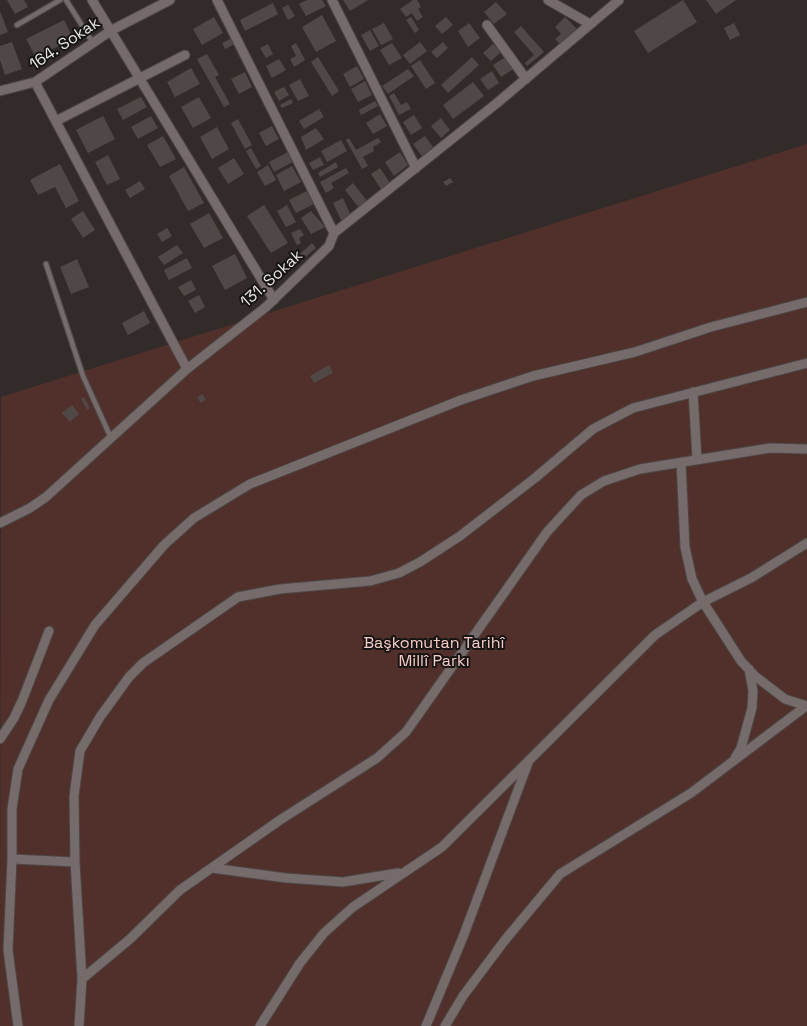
<!DOCTYPE html>
<meta charset="utf-8">
<style>
body{margin:0}
canvas{display:block;background:#322b29}
</style>
<canvas width="807" height="1026"></canvas>
<script>
const context = document.querySelector('canvas').getContext('2d');
context.lineJoin = 'round';
function paint(path, color) {
  context.fillStyle = color;
  context.fill(path, 'evenodd');
}
function poly(rows) {
  const path = new Path2D();
  for (const r of rows) {
    path.moveTo(r[0], r[1]);
    for (let i = 2; i < r.length; i += 2) path.lineTo(r[i], r[i + 1]);
  }
  return path;
}
function trace(path, color, width, dash) {
  context.strokeStyle = color;
  context.lineWidth = width;
  context.lineCap = dash ? 'butt' : 'round';
  context.setLineDash(dash || []);
  context.stroke(path);
}
function label(font, color, halo, rows, align = 'center') {
  context.font = font + ' "Space Grotesk",sans-serif';
  context.lineWidth = 4;
  context.setLineDash([]);
  context.textBaseline = 'middle';
  context.strokeStyle = halo;
  context.fillStyle = color;
  for (const [text, x, y, turn = 0] of rows) {
    context.save();
    context.translate(x, y);
    context.rotate((+turn || 0) * Math.PI / 180);
    context.textAlign = isNaN(turn) ? turn : align;
    if (halo) context.strokeText(text, 0, 0);
    context.fillText(text, 0, 0);
    context.restore();
  }
}
const green = poly([
 [807,144,807,1026,0,1026,1,397]
]);
const building = poly([
 [7,0,24,0,28,7,15,14],
 [307,0,322,0,326,6,306,16,299,4],
 [343,0,368,0,350,11],
 [413,0,417,0,421,7,418,9,423,17,417,21,412,13,406,17,400,9],
 [683,0,697,22,648,53,634,31],
 [706,0,736,0,716,14],
 [496,2,507,14,494,24,484,12],
 [273,3,278,14,245,31,240,20],
 [288,5,295,16,288,20,282,8],
 [0,11,8,32,0,35],
 [322,15,336,41,316,52,302,27],
 [214,17,223,33,202,45,193,29],
 [411,17,419,30,415,33,406,20],
 [446,17,453,25,442,34,435,26],
 [565,17,579,31,562,46,555,39,561,34,555,27],
 [64,20,72,36,65,40,66,42,43,54,44,57,38,61,26,39],
 [384,23,393,39,381,45,372,29],
 [469,23,480,38,468,47,458,31],
 [734,23,740,35,730,40,724,28],
 [521,26,544,52,527,66,525,63,534,55,514,32],
 [370,30,379,46,370,51,361,35],
 [232,38,235,44,225,49,222,43],
 [12,42,22,69,5,75,0,60,0,46],
 [420,42,427,51,410,64,403,55],
 [443,42,448,48,437,58,431,52],
 [296,43,305,60,294,67,290,59,296,56,291,46],
 [392,43,402,58,389,65,380,50],
 [268,44,273,54,266,58,260,48],
 [493,44,501,52,491,61,483,53],
 [207,54,219,75,215,77,230,104,224,107,197,59],
 [507,56,515,68,501,77,493,65],
 [318,57,339,91,332,96,311,62],
 [472,57,479,65,448,93,441,85],
 [279,59,286,70,272,78,266,66],
 [420,60,435,83,426,89,411,66],
 [357,66,364,79,350,87,343,74],
 [191,68,200,84,175,97,167,82],
 [408,69,414,76,388,94,382,86],
 [492,71,499,83,488,90,480,79],
 [245,72,252,87,239,94,231,79],
 [300,79,309,96,298,101,289,85],
 [365,81,372,95,358,102,351,89],
 [473,82,484,96,453,119,443,105],
 [284,87,289,95,279,101,274,92],
 [394,93,401,105,407,102,411,109,399,115,389,96],
 [141,97,147,107,123,120,117,109],
 [199,97,211,118,193,128,181,107],
 [291,99,293,103,282,108,280,105],
 [375,101,378,106,361,115,359,110],
 [319,109,324,117,304,129,299,121],
 [380,114,387,126,373,134,366,123],
 [414,115,422,128,411,135,403,122],
 [103,116,115,139,88,153,76,130],
 [151,116,158,128,138,139,131,127],
 [441,118,450,130,441,138,431,126],
 [238,119,252,145,245,149,231,123],
 [272,126,279,139,266,146,259,133],
 [217,127,229,149,212,159,200,137],
 [316,128,324,139,306,150,301,137],
 [163,136,176,159,160,167,147,145],
 [425,136,433,147,422,156,413,144],
 [349,138,356,150,378,138,381,142,373,147,374,151,363,157,368,166,362,169,346,140],
 [341,140,347,151,327,162,321,151],
 [251,148,261,166,256,169,246,151],
 [288,152,293,162,274,172,269,162],
 [400,152,408,165,394,176,385,162],
 [108,155,120,179,107,185,95,162],
 [320,157,324,165,313,170,309,163],
 [234,158,244,174,228,184,218,168],
 [336,162,338,167,320,177,318,173],
 [60,164,79,201,66,208,55,187,38,195,30,180],
 [268,165,276,180,265,186,257,172],
 [292,166,301,182,284,191,276,175],
 [184,167,204,203,188,211,169,176],
 [346,168,349,173,331,183,334,188,326,193,320,182],
 [380,168,390,183,381,189,371,174],
 [450,178,453,182,446,186,443,182],
 [140,181,145,189,130,198,125,190],
 [353,183,368,202,360,209,345,190],
 [307,191,314,204,296,213,289,200],
 [343,198,351,216,342,222,333,203],
 [264,205,288,243,271,253,247,216],
 [287,205,296,222,286,227,277,211],
 [83,211,95,230,83,238,71,219],
 [311,211,325,227,311,234,301,218],
 [209,213,223,238,204,248,190,224],
 [167,228,172,236,162,242,157,234],
 [300,229,304,235,299,238,301,243,297,245,291,233],
 [312,243,316,248,304,258,300,254],
 [177,245,183,253,164,265,158,257],
 [235,254,247,278,225,290,212,266],
 [187,258,192,268,169,280,164,270],
 [77,259,89,287,71,294,60,267],
 [191,280,196,290,184,296,178,287],
 [199,295,205,307,195,313,188,301],
 [144,311,150,323,128,335,122,323],
 [329,365,333,373,314,383,310,376],
 [202,394,206,399,201,403,197,398],
 [84,397,90,408,87,410,81,399],
 [72,405,79,414,70,422,62,413]
]);
const lane = poly([
 [66,0,93,43],
 [17,25,60,0],
 [46,264,83,376,111,438]
]);
const street = poly([
 [92,0,274,300],
 [217,0,334,233],
 [332,0,416,168],
 [548,0,590,24],
 [487,25,526,79],
 [35,82,187,369],
 [0,91,35,82,112,30,170,0],
 [56,121,185,55],
 [693,392,697,459],
 [681,462,685,547,692,579,703,602,741,661,755,676,785,699,807,706],
 [0,523,30,508,46,497,187,369,266,307,329,246,334,233,497,103,619,0],
 [0,739,14,718,22,701,49,631],
 [735,758,741,748,752,708,753,691,749,669],
 [12,859,75,862],
 [212,868,286,878,343,882,398,873],
 [82,979,130,939,180,890,280,820,377,758,406,732,547,532,581,495,604,481,640,469,770,448,807,449],
 [18,1026,8,950,12,859,12,809,18,769,49,700,95,625,164,545,194,518,250,484,461,400,533,376,635,352,711,327,807,302],
 [79,1026,82,979,75,862,74,796,80,751,100,717,129,677,143,663,238,597,280,589,370,581,399,573,420,562,460,536,535,478,593,429,633,408,807,363],
 [260,1026,300,963,324,933,353,907,442,847,655,635,703,602,751,578,807,543],
 [426,1026,463,937,528,763],
 [445,1026,463,996,505,940,560,874,691,793,806,706]
]);
const streetNames = [
 ["164. Sokak",65,44,-34],
 ["131. Sokak",272,279,-42]
];
const parkNames = [
 ["Başkomutan Tarihî",434,644],
 ["Millî Parkı",434,662]
];
paint(green, '#51302b');
paint(building, '#504847');
trace(lane, '#4c4645', 7);
trace(street, '#4c4645', 11);
trace(lane, '#746b6a', 4.5);
trace(street, '#746b6a', 9);
label('16px', '#ece7e7', '#171414', streetNames);
label('16px', '#f8cdc6', '#171414', parkNames);
</script>
